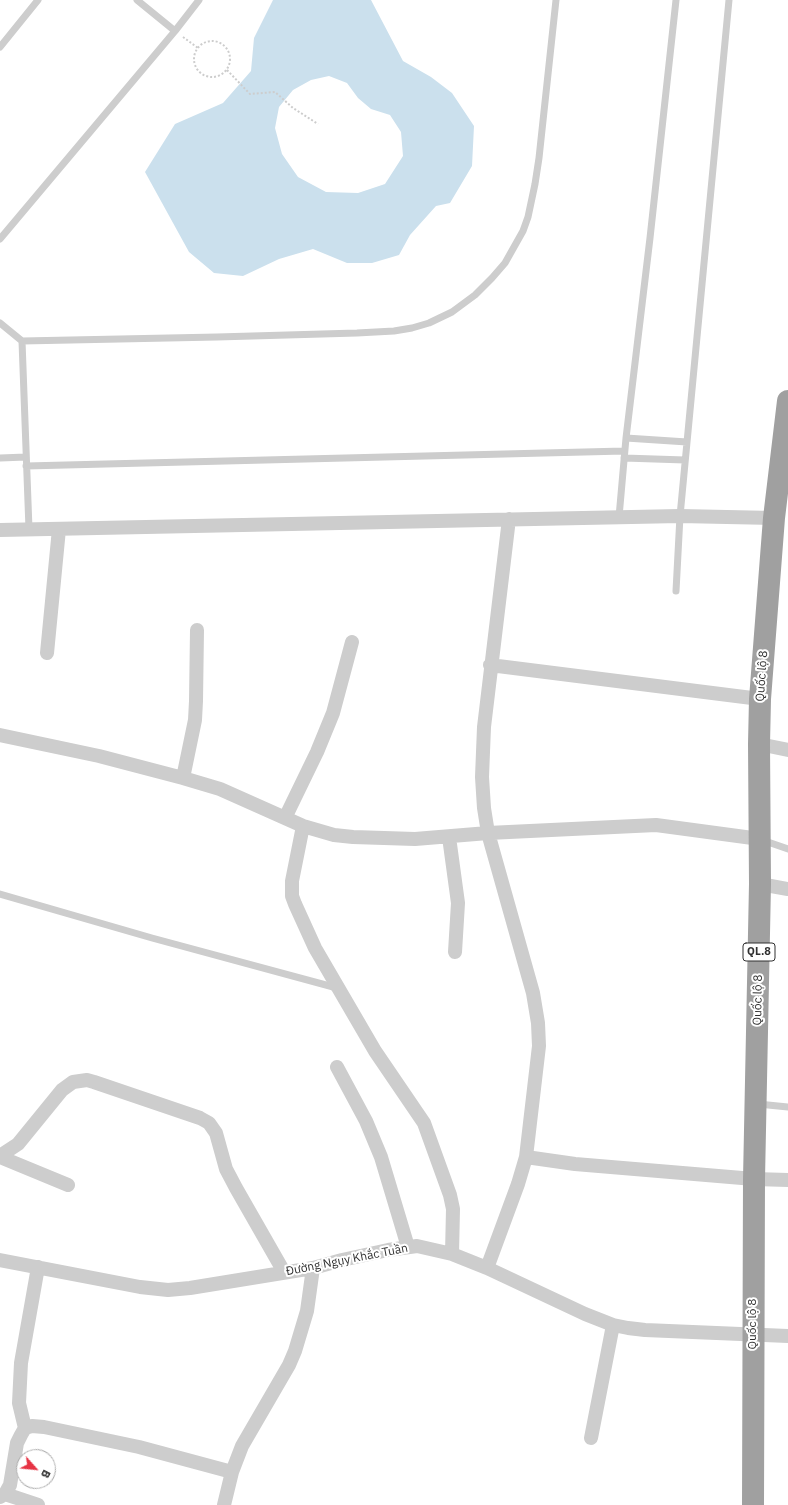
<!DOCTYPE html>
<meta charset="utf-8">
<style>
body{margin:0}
#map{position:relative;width:788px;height:1505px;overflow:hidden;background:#fff;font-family:"IBM Plex Sans",sans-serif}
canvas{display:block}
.north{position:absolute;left:16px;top:1449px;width:40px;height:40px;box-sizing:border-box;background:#fff;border:1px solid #acacac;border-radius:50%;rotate:117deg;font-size:11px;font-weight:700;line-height:16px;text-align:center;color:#303030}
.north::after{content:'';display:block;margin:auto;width:14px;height:18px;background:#e63344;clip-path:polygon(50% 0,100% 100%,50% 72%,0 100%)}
</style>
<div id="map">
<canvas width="788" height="1505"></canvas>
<div class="north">B</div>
</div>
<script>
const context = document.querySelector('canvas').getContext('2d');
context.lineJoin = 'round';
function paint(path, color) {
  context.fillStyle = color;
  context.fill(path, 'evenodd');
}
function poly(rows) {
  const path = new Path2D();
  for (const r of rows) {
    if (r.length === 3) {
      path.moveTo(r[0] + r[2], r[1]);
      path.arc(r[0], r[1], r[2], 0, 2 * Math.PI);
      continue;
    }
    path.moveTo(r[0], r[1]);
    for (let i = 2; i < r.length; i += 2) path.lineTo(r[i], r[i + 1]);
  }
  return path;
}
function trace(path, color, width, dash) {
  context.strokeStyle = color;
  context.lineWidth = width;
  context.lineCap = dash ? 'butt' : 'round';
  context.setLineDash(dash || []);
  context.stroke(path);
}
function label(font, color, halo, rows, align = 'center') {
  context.font = font + ' "IBM Plex Sans",sans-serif';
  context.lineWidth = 4;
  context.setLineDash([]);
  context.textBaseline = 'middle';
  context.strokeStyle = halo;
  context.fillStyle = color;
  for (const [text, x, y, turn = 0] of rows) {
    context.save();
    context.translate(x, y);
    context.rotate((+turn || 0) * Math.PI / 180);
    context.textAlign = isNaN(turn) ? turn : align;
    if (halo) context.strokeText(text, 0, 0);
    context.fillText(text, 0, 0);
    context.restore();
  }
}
const water = poly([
 [273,0,371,0,403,61,431,77,452,93,474,126,472,166,450,203,436,206,410,235,399,255,372,263,347,263,313,249,279,259,243,276,214,273,189,252,145,172,175,124,223,103,251,71,254,38],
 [329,76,347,83,358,98,371,109,390,115,401,132,403,156,385,184,358,193,326,192,298,177,282,154,275,128,279,107,293,90,311,80]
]);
const path = poly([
 [183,37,198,48],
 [212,59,18],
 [227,70,250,94,275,92,293,108,318,124]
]);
const service = poly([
 [137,0,175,31],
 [0,47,38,0],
 [0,239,175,31,199,0],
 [0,323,22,341,217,337,357,333,394,331,412,328,429,323,452,312,475,295,492,278,505,263,523,231,528,217,535,184,539,158,556,0],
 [22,341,29,529],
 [626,438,687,442],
 [0,458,26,457],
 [624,458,685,460],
 [26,466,624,451],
 [619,517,626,438,650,238,676,0],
 [676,591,680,516,729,0],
 [762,840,788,849],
 [0,894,152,938,337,988],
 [758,1104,788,1107]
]);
const minor = poly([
 [0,530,680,516,774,518],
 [47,653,59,529],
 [490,665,760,699],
 [0,735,99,756,183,778,220,789,303,826,334,835,353,837,415,839,488,833,656,825,760,839],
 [759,744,788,750],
 [183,778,195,720,196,701,197,630],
 [285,818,317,752,333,713,352,642],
 [303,826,292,881,292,896,295,904,315,948,375,1051,424,1123,450,1195,453,1209,452,1254],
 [449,837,458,903,455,952],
 [760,884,788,889],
 [337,1067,366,1121,381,1157,408,1247],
 [0,1156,18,1144,62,1090,73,1082,87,1080,94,1082,200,1118,209,1123,216,1133,226,1169,236,1188,284,1272],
 [0,1157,68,1185],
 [526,1157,575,1164,754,1179,788,1180],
 [0,1260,140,1287,168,1290,190,1288,313,1268,342,1260,388,1250,417,1246,452,1254,487,1268,585,1314,613,1325,628,1328,645,1330,788,1336],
 [487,1268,518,1184,526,1157,539,1046,538,1023,533,993,488,833,484,808,482,777,484,727,509,519],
 [25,1428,19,1403,21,1363,38,1267],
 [591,1438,613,1325],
 [5,1494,38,1505],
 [0,1497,5,1494,10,1485,17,1443,21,1435,25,1428,32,1426,44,1427,139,1447,232,1472],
 [224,1505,232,1472,242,1446,289,1365,295,1351,307,1311,313,1268]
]);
const trunk = poly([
 [753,1505,754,1179,760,884,759,744,760,699,774,518,788,401]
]);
const shields = [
 [759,952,32]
];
const shieldNames = [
 ["QL.8",759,952]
];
const streetNames = [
 ["Quốc lộ 8",762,676,-86],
 ["Quốc lộ 8",758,1000,-89],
 ["Đường Ngụy Khắc Tuần",347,1260,-11],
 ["Quốc lộ 8",753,1324,-90]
];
paint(water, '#cbe0ed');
trace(path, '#cdcdcd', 2, [2, 2]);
trace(service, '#cdcdcd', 7);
trace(minor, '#cdcdcd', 14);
trace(trunk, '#a0a0a0', 22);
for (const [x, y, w] of shields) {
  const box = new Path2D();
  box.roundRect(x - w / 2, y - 9, w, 18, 3);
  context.fillStyle = '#fff';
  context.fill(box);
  trace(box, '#303030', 1);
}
label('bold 11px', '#303030', null, shieldNames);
label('12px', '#303030', '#fff', streetNames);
</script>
